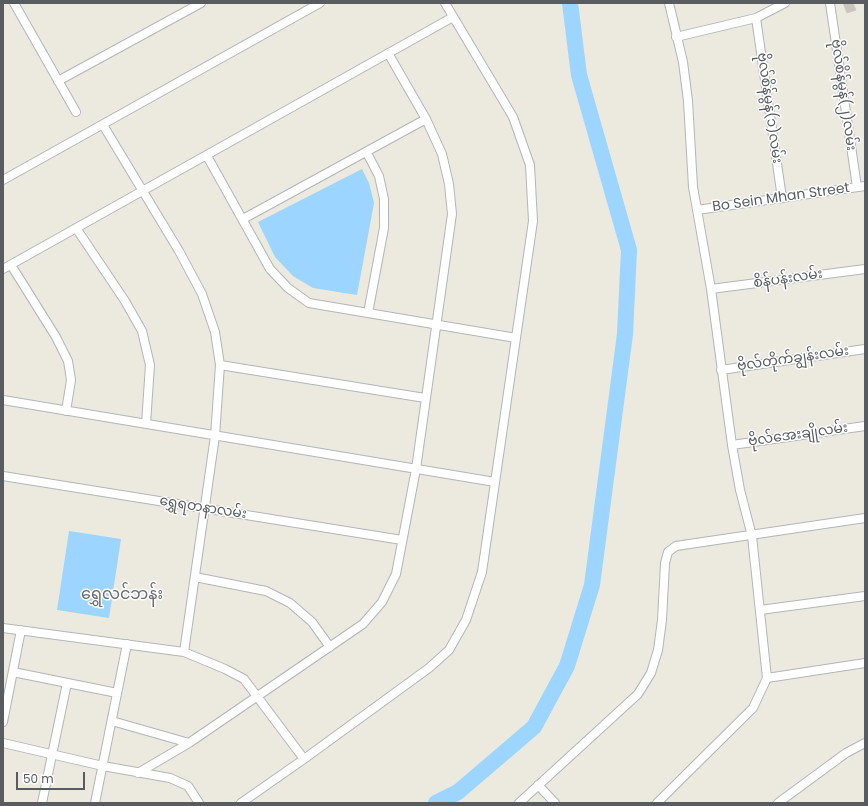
<!DOCTYPE html>
<meta charset="utf-8">
<style>
body{margin:0}
#map{position:relative;width:868px;height:806px;overflow:hidden;background:#ece9df;font-family:Poppins,sans-serif}
canvas{display:block}
.frame{position:absolute;inset:0;border:4px solid #585c61;pointer-events:none}
.scale{position:absolute;left:16px;top:772px;width:69px;height:18px;box-sizing:border-box;border:2px solid #585c61;border-top:0;padding-left:5px;font-size:12px;line-height:14px;white-space:nowrap;color:#585c61;-webkit-text-stroke:3px #fff;paint-order:stroke}
</style>
<div id="map">
<canvas width="868" height="806"></canvas>
<div class="frame"></div>
<div class="scale">50 m</div>
</div>
<script>
const context = document.querySelector('canvas').getContext('2d');
context.lineJoin = 'round';
function paint(path, color) {
  context.fillStyle = color;
  context.fill(path, 'evenodd');
}
function poly(rows) {
  const path = new Path2D();
  for (const r of rows) {
    path.moveTo(r[0], r[1]);
    for (let i = 2; i < r.length; i += 2) path.lineTo(r[i], r[i + 1]);
  }
  return path;
}
function trace(path, color, width, dash) {
  context.strokeStyle = color;
  context.lineWidth = width;
  context.lineCap = dash ? 'butt' : 'round';
  context.setLineDash(dash || []);
  context.stroke(path);
}
function label(font, color, halo, rows, align = 'center') {
  context.font = font + ' Poppins,"Noto Sans Myanmar",sans-serif';
  context.lineWidth = 3;
  context.setLineDash([]);
  context.textBaseline = 'middle';
  context.strokeStyle = halo;
  context.fillStyle = color;
  for (const [text, x, y, turn = 0] of rows) {
    context.save();
    context.translate(x, y);
    context.rotate((+turn || 0) * Math.PI / 180);
    context.textAlign = isNaN(turn) ? turn : align;
    if (halo) context.strokeText(text, 0, 0);
    context.fillText(text, 0, 0);
    context.restore();
  }
}
const water = poly([
 [362,169,369,183,374,203,357,295,313,288,293,276,275,257,258,222],
 [69,531,121,539,109,618,57,610]
]);
const river = poly([
 [436,803,458,792,534,727,567,666,592,585,625,334,629,250,579,75,570,3]
]);
const building = poly([
 [843,3,853,3,856,10,847,13,843,3]
]);
const street = poly([
 [14,3,76,112],
 [830,3,857,187],
 [756,18,782,198],
 [676,37,756,18,785,3],
 [58,81,201,3],
 [103,125,179,251,202,294,215,332,220,365,215,436,184,652],
 [367,153,379,176,384,199,384,228,368,313],
 [207,156,270,269,288,288,309,303,516,338],
 [3,180,320,3],
 [697,210,865,186],
 [243,219,426,119],
 [76,228,125,301,142,331,150,365,146,424],
 [11,265,56,337,68,361,71,380,66,411],
 [3,269,453,17],
 [711,289,865,269],
 [220,365,425,398],
 [721,370,865,349],
 [3,400,495,482],
 [732,445,865,426],
 [3,476,402,540],
 [195,577,266,591,290,603,312,622,330,647],
 [760,610,865,596],
 [3,628,184,652,225,669,244,679,304,759],
 [13,672,117,693],
 [767,678,865,663],
 [112,721,189,743],
 [3,722,21,630],
 [3,743,103,766,170,778,188,786,199,803],
 [138,773,189,743,363,624,382,602,396,574,416,469,452,214,449,184,442,154,426,119,388,53],
 [538,785,555,803],
 [42,803,67,683],
 [95,803,127,644],
 [241,803,304,759,429,668,449,650,466,620,482,572,533,221,530,165,513,117,445,3],
 [519,803,638,694,651,673,658,650,662,620,665,563,668,552,676,546,865,518],
 [657,803,753,708,767,678,752,536,740,490,732,445,711,289,693,187,688,101,683,62,669,3],
 [778,803,846,753,865,743]
]);
const streetNames = [
 ["ဗိုလ်စိန်မွန်(၂)လမ်း",843,95,82],
 ["ဗိုလ်စိန်မွန်(၁)လမ်း",769,108,82],
 ["Bo Sein Mhan Street",781,198,-8],
 ["စိန်ပန်းလမ်း",788,279,-8],
 ["ဗိုလ်တိုက်ချွန်းလမ်း",793,359,-8],
 ["ဗိုလ်အေးချိုလမ်း",798,435,-8],
 ["ရွှေရတနာလမ်း",203,508,9]
];
const quarterNames = [
 ["ရွှေလင်ဘန်း",122,595]
];
paint(water, '#9cd5ff');
trace(river, '#9cd5ff', 16);
paint(building, '#c9c5be');
trace(building, '#d1cabd', 1);
trace(street, '#b2b6bb', 10);
trace(street, '#fff', 8);
label('14px', '#585c61', '#fff', streetNames);
label('16px', '#696e73', '#fff', quarterNames);
</script>
